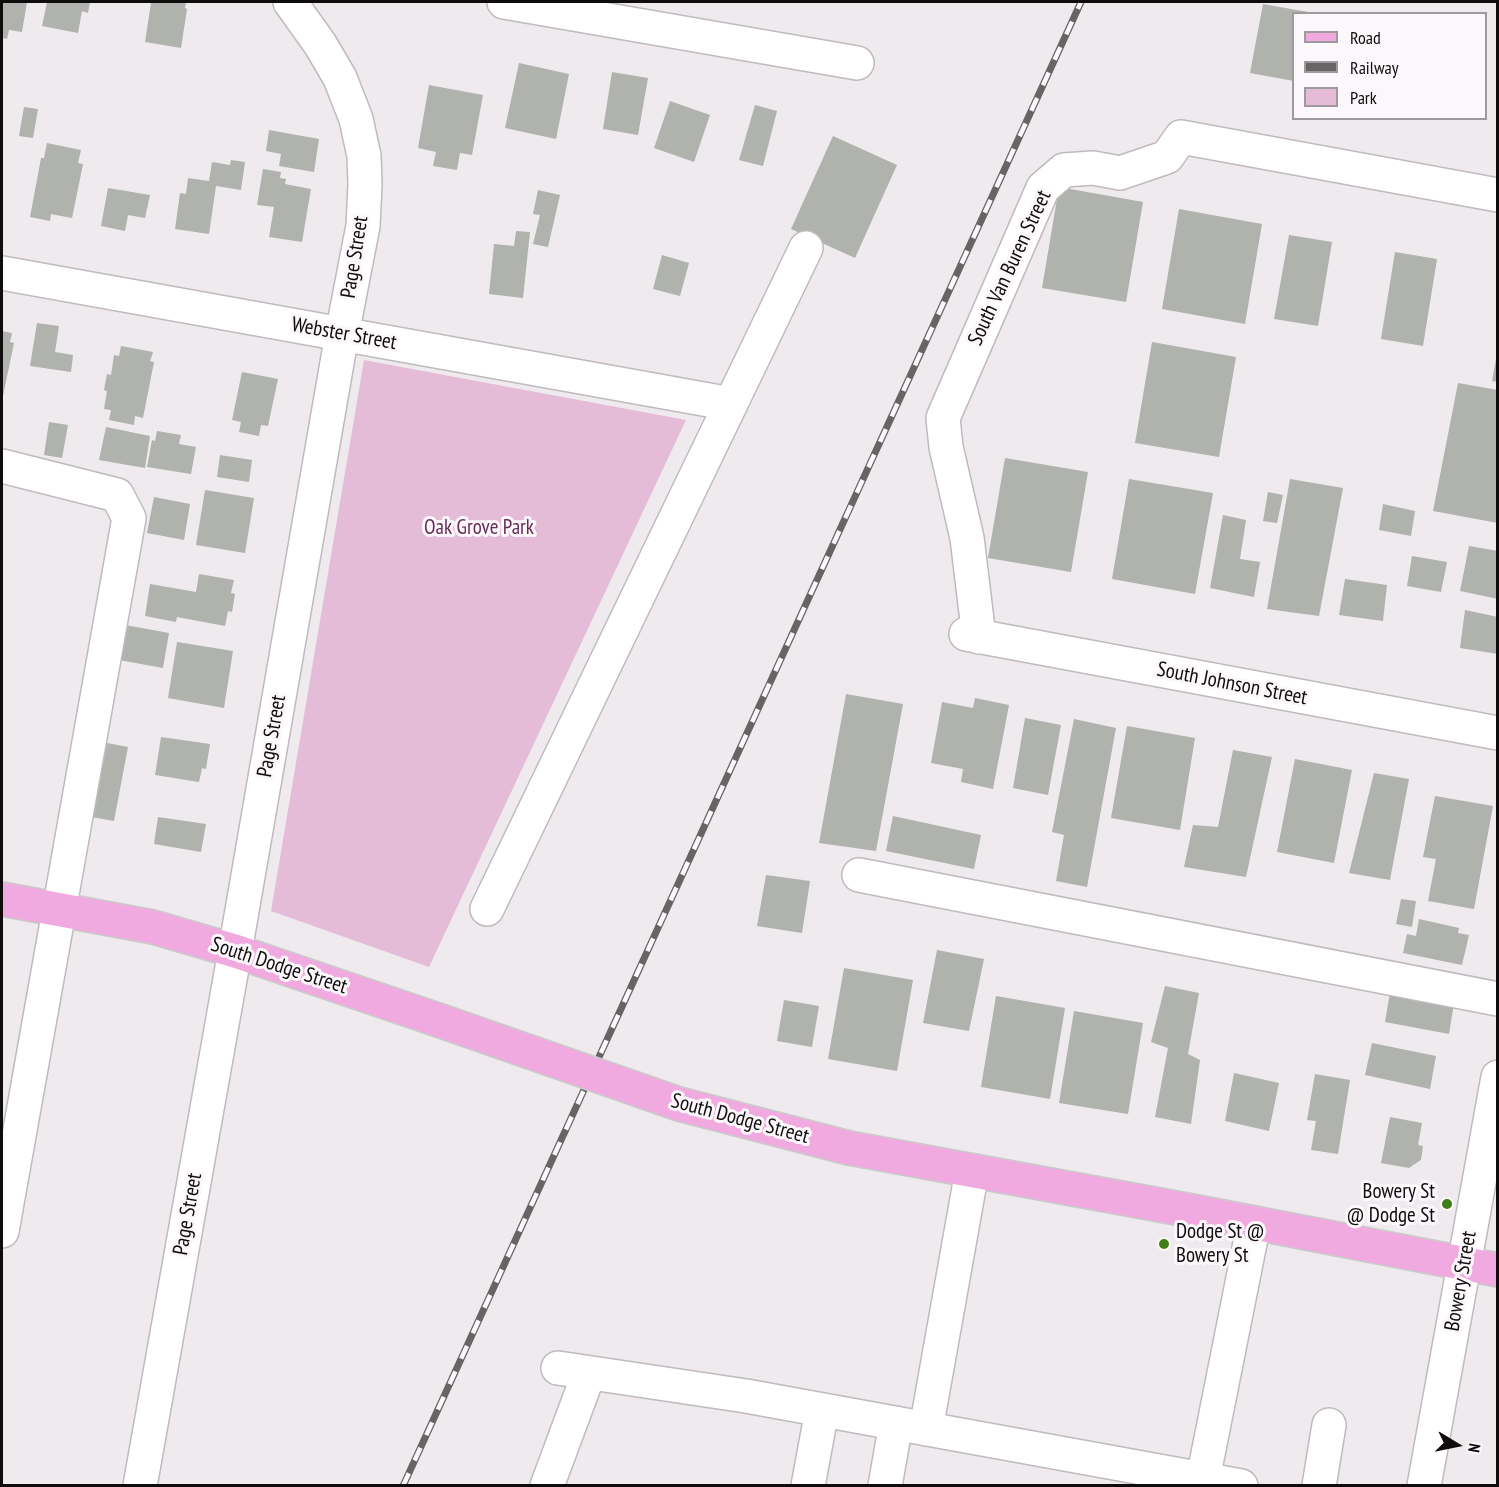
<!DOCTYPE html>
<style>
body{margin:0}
#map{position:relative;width:1499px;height:1487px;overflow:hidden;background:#efeaed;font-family:"PT Sans Narrow",sans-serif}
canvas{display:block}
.frame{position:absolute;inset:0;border:3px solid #0e0c0d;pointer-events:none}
.legend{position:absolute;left:1292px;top:12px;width:195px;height:108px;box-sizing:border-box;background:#fcf7fb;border:2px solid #9d999c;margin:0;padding:8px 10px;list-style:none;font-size:18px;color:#0e0c0d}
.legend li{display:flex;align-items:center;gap:12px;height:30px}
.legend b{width:30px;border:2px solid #9d999c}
.north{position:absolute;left:1427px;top:1415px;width:60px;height:60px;-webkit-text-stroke:4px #fcf7fb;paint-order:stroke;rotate:100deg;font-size:16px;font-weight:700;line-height:24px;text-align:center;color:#0e0c0d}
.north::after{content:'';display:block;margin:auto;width:21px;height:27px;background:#0e0c0d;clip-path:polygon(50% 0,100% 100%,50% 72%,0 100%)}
</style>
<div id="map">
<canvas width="1499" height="1487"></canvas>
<div class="frame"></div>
<ul class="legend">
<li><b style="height:8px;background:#f1aae0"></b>Road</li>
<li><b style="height:8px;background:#686466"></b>Railway</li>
<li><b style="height:16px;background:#e4bcd8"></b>Park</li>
</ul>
<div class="north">N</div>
</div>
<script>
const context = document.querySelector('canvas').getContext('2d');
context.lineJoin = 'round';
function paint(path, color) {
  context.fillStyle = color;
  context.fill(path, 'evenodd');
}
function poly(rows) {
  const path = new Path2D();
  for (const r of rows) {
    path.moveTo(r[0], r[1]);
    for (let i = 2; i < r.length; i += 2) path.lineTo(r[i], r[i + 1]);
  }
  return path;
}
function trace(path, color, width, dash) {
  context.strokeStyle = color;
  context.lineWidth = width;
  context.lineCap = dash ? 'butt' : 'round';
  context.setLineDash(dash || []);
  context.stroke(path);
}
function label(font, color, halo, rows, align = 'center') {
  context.font = font + ' "PT Sans Narrow",sans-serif';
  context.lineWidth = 6;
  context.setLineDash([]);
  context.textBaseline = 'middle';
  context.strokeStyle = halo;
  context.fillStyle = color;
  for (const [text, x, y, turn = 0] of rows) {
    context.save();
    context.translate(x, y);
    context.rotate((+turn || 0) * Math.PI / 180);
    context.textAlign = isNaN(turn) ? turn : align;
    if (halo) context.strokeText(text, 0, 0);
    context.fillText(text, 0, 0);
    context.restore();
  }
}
const green = poly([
 [364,360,686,420,429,967,271,911]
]);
const building = poly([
 [2,2,27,2,22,32,9,30,7,39,2,38],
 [47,2,90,2,88,13,82,11,78,33,42,26],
 [155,2,186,2,185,8,187,9,181,48,145,42,151,3,154,3],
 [1263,4,1308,12,1308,14,1294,14,1294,81,1250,73],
 [519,63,569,74,556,139,505,128],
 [612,72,648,78,638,135,603,129],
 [429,85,483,95,472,155,460,153,457,170,433,166,436,152,418,148],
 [670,101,710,115,694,162,654,148],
 [755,105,777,111,763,166,739,160],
 [24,107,38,109,33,138,19,136],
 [269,130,319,139,314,172,279,166,281,154,266,151],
 [833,136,897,165,855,258,791,229],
 [47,143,81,150,78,163,83,164,72,218,51,214,50,221,30,217,41,158,44,158],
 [231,160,245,162,241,190,216,186,209,234,175,229,180,193,186,194,188,178,209,181,212,162,230,165],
 [263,169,281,172,280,178,286,179,285,184,311,189,302,242,269,237,274,207,257,205],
 [1059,187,1143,202,1126,302,1042,288],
 [108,188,150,195,145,218,128,215,125,231,101,226],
 [538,190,560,195,548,247,533,244,540,215,533,214],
 [1179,209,1262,224,1245,324,1162,309],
 [516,231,530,232,523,298,489,294,494,244,514,246],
 [1289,235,1332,242,1318,326,1274,319],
 [1395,252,1437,259,1423,346,1381,339],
 [662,255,689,263,680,296,653,289],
 [37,323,59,326,55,352,73,355,71,372,30,366],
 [2,331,12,333,10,342,14,343,3,396,2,395],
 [1152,342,1236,357,1219,457,1135,443],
 [121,346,153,352,150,361,154,362,143,418,135,416,134,425,109,420,111,410,104,409,107,391,104,390,107,374,111,375,114,355,119,356],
 [1496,359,1498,359,1498,382,1492,381],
 [242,372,278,379,268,426,261,425,259,436,239,432,241,422,232,420],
 [1458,383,1498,390,1498,523,1433,511],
 [49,422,68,425,62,458,44,455],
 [106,427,150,436,145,468,99,460],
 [157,431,181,435,179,444,196,447,191,474,147,467,152,440,155,441],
 [220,455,252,460,249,482,217,477],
 [1005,458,1088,472,1071,572,988,558],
 [1129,479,1213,493,1195,594,1112,579],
 [1290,479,1343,488,1319,616,1267,609],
 [205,490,254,498,245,553,196,545],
 [1268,492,1283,495,1277,523,1263,521],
 [154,497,190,504,184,540,147,533],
 [1383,504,1415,511,1411,536,1379,530],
 [1223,515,1246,520,1240,559,1260,562,1254,597,1210,588],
 [1469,546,1498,551,1498,599,1460,591],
 [1412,556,1447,562,1441,592,1407,586],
 [199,574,234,580,231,593,235,594,232,612,228,611,225,626,177,617,176,622,145,616,150,584,196,592],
 [1345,579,1387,585,1383,621,1339,615],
 [1465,610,1498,617,1498,654,1460,648],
 [125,625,169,633,163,668,119,660],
 [177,642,233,651,224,708,168,698],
 [846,694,903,704,876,851,819,843],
 [975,698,1009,705,993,789,961,782,963,769,931,763,942,702,973,708],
 [1025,718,1061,725,1048,795,1013,788],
 [1074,719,1116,728,1087,887,1056,881,1064,835,1052,832],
 [1127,726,1195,738,1180,830,1111,818],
 [161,737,210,744,206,769,202,768,199,782,155,775],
 [107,743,128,747,114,821,86,816,97,757,104,759],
 [1233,750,1272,757,1246,877,1184,867,1193,825,1218,827],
 [1295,759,1352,770,1334,863,1277,852],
 [1374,773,1409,779,1390,880,1349,873],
 [1435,796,1493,806,1474,909,1428,901,1436,859,1423,857],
 [893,816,981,835,974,869,886,851],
 [158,817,206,824,201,852,154,844],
 [766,875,810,881,802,933,757,926],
 [1401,899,1416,901,1412,927,1396,924],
 [1419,919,1459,928,1458,933,1469,935,1462,965,1403,953,1407,934,1416,936],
 [937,950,984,959,969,1031,923,1023],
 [844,968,913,980,897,1071,828,1059],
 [1165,986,1199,993,1188,1054,1200,1060,1191,1124,1155,1117,1168,1048,1151,1042],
 [1390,992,1454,1003,1449,1034,1385,1022],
 [996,996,1065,1008,1050,1099,981,1087],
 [784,1000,819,1006,812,1047,777,1041],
 [1074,1011,1143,1023,1128,1114,1059,1103],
 [1372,1043,1436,1056,1430,1089,1365,1075],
 [1234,1073,1279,1083,1269,1131,1225,1121],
 [1315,1074,1350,1080,1338,1154,1311,1150,1316,1121,1307,1120],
 [1390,1117,1422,1123,1418,1145,1423,1146,1421,1160,1409,1168,1381,1163]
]);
const minor = poly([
 [504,2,857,63],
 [2,273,731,404],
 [2,466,117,495,129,518,2,1231],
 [966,634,1498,733],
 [979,637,967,538,946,447,943,418,1043,188,1064,170,1093,168,1120,173,1167,157,1181,137,1498,195],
 [859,875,1498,999],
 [487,909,806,248],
 [558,1368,746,1396,1241,1486],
 [926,1429,972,1171],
 [1203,1479,1254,1223],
 [140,1486,235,951,342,334,363,226,365,184,364,156,356,119,340,78,320,44,290,2],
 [547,1486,589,1373],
 [808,1486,822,1410],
 [885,1486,896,1423],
 [1319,1486,1329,1425],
 [1424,1486,1498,1077]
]);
const major = poly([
 [2,899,153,927,235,951,441,1021],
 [679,1104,849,1148,1187,1210,1498,1270]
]);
const rail = poly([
 [403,1486,1081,2]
]);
const majorBridge = poly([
 [441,1021,679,1104]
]);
const markers = [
 [1447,1204,6,"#417d18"],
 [1164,1244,6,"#417d18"]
];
const streetNames = [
 ["Page Street",355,257,-81],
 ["South Van Buren Street",1010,268,-65],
 ["Webster Street",344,334,10],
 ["South Johnson Street",1232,684,11],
 ["Page Street",272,736,-80],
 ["South Dodge Street",279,966,18],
 ["South Dodge Street",740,1119,15],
 ["Page Street",188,1214,-80],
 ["Bowery Street",1461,1281,-80]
];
const parkNames = [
 ["Oak Grove Park",479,528]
];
const poiNames = [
 ["Bowery St",1435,1192],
 ["@ Dodge St",1435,1216],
 ["Dodge St @",1176,1232,"left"],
 ["Bowery St",1176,1256,"left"]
];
paint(green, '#e4bcd8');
paint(building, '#afb2ad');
trace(minor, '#bfbabd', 36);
trace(major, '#cacaca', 36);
trace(minor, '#fff', 33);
trace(major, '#f1aae0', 33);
trace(rail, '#686466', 7);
trace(rail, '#fcf7fb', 4.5, [14]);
trace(majorBridge, '#cacaca', 36, []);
trace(majorBridge, '#f1aae0', 33);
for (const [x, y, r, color] of markers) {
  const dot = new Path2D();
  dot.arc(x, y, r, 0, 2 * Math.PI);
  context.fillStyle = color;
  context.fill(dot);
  trace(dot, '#fcf7fb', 2);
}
label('21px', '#0e0c0d', '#fcf7fb', streetNames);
label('21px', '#642c57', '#fcf7fb', parkNames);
label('21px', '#0e0c0d', '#fcf7fb', poiNames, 'right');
</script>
